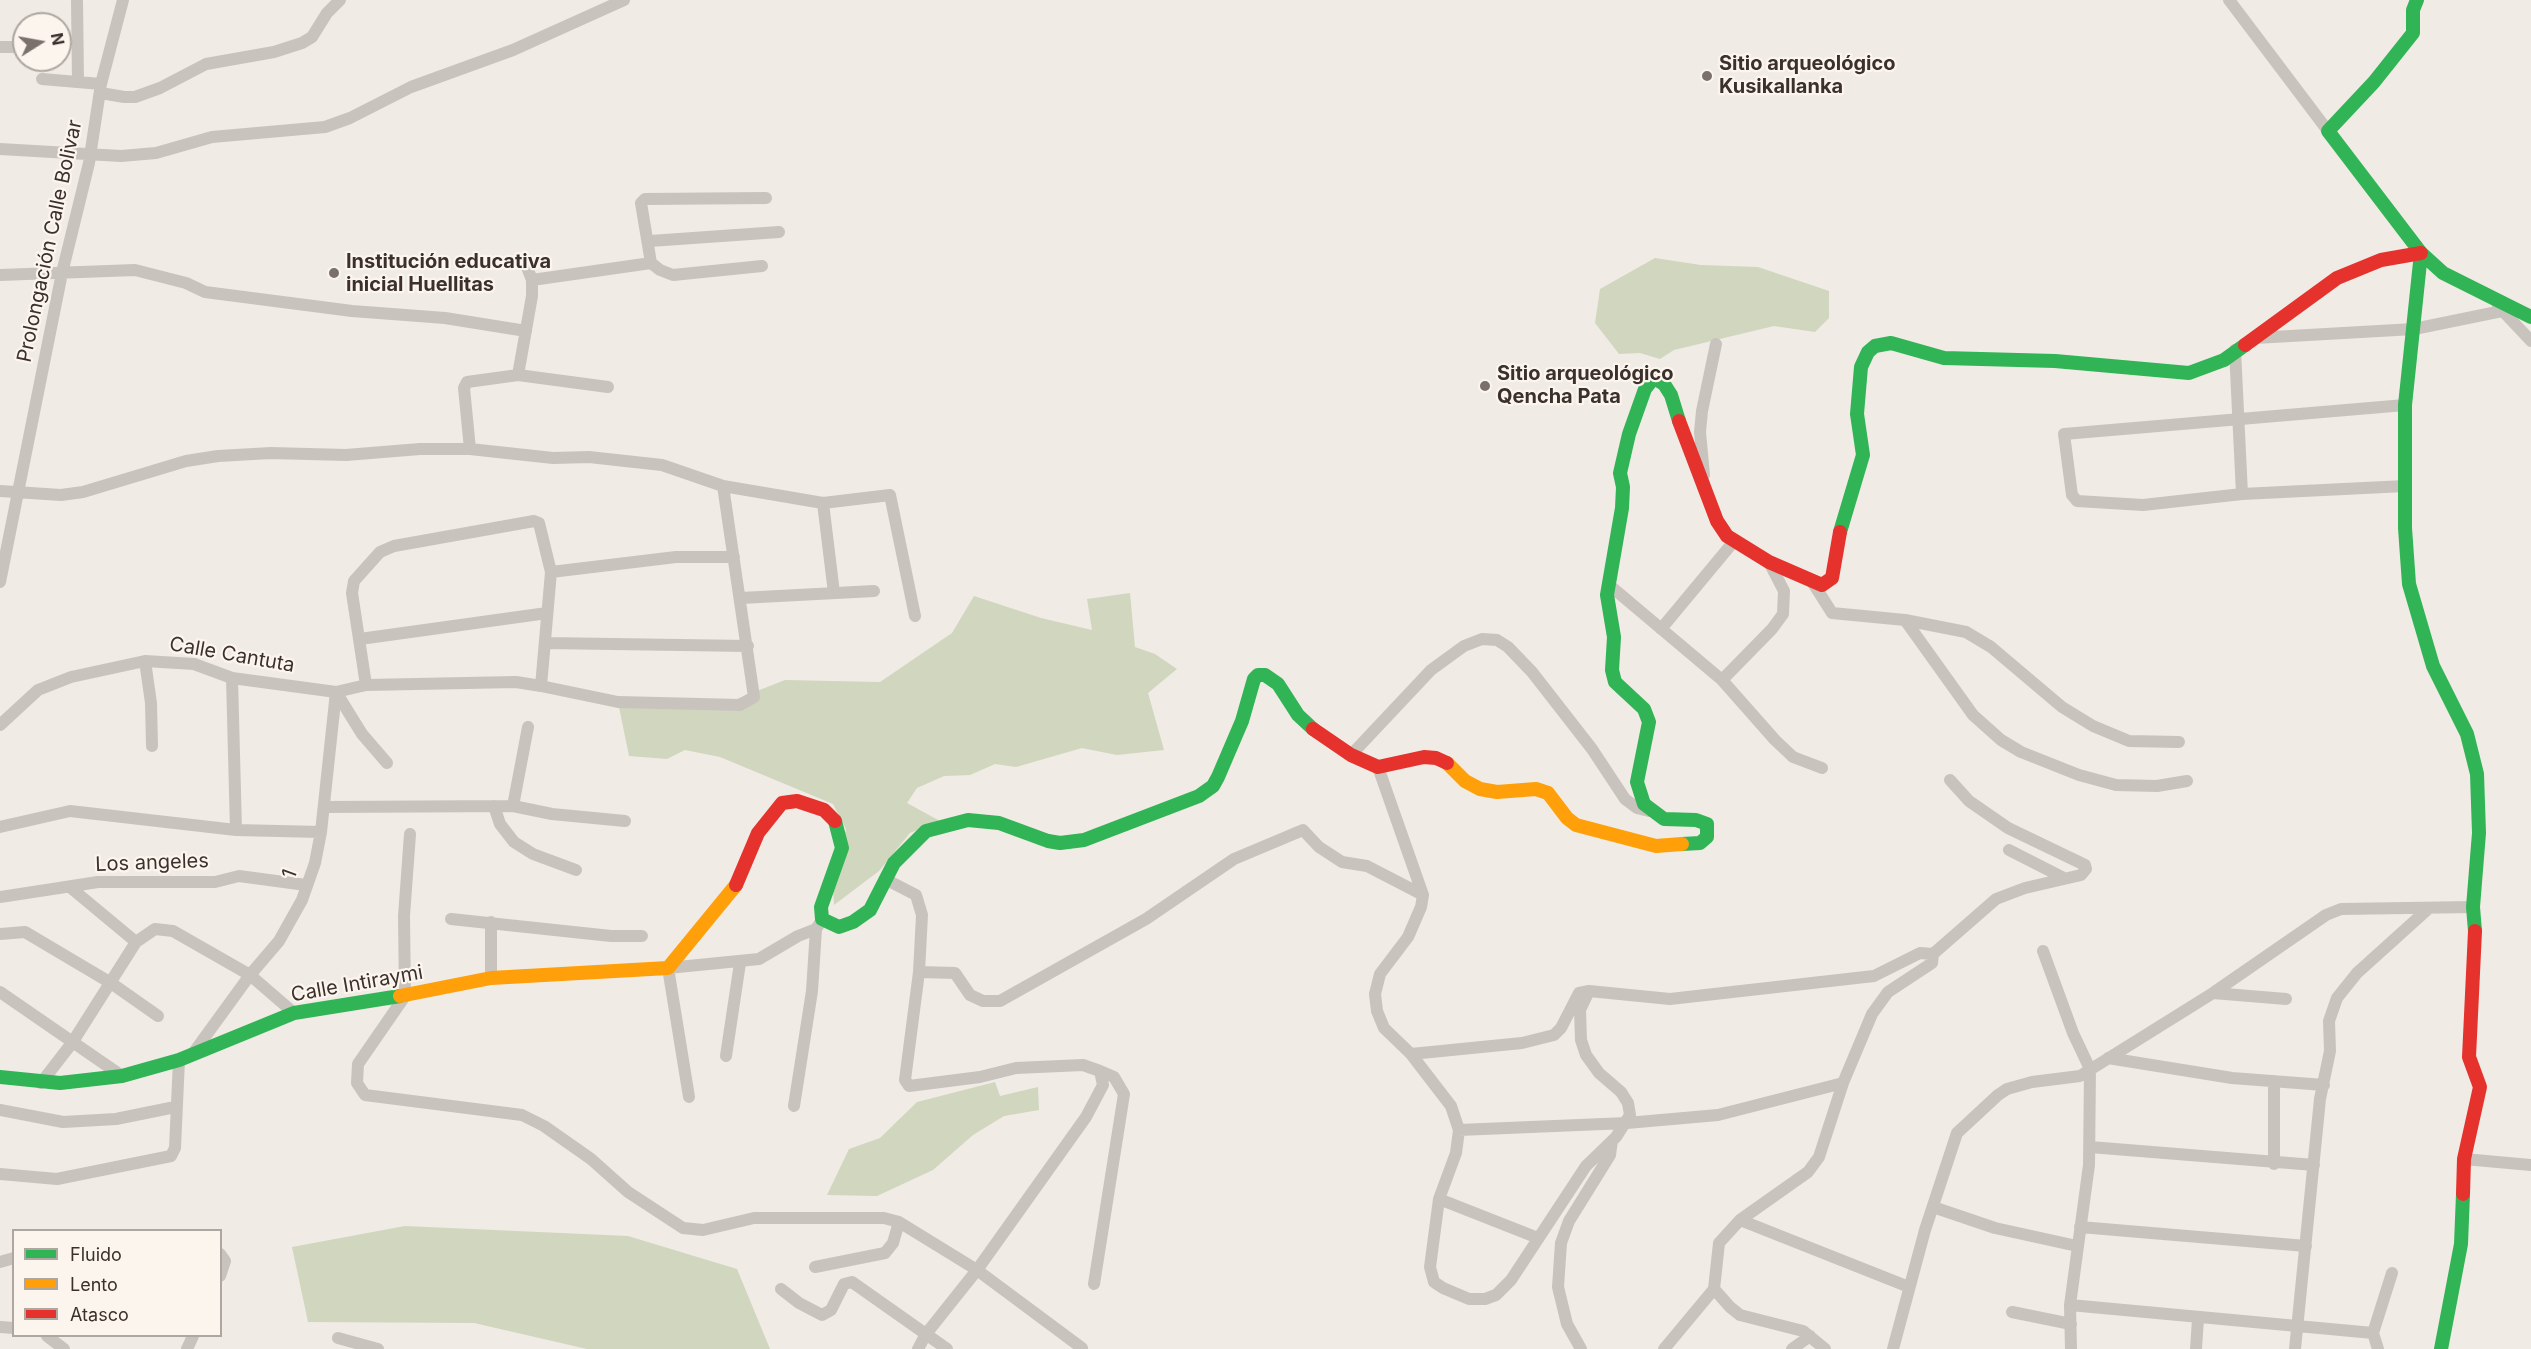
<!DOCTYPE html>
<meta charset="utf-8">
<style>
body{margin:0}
#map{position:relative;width:2531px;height:1349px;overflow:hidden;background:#f0ebe5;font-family:Inter,sans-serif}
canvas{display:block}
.legend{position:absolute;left:12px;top:1229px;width:210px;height:108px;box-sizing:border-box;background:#fbf5ee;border:2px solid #aea6a0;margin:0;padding:8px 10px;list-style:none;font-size:18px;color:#3b302b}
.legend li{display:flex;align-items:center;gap:12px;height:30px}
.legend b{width:30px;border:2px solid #aea6a0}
.north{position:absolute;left:12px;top:12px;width:60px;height:60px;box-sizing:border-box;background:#fbf5ee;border:2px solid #aea6a0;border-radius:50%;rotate:79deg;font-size:16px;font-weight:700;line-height:24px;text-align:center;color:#3b302b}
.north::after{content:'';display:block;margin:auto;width:21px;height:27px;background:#7a716c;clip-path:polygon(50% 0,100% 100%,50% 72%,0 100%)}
</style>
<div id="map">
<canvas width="2531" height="1349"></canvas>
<ul class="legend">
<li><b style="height:8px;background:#30b455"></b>Fluido</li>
<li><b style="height:8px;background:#ff9f0a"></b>Lento</li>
<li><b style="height:8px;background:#e5322d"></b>Atasco</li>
</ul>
<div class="north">N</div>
</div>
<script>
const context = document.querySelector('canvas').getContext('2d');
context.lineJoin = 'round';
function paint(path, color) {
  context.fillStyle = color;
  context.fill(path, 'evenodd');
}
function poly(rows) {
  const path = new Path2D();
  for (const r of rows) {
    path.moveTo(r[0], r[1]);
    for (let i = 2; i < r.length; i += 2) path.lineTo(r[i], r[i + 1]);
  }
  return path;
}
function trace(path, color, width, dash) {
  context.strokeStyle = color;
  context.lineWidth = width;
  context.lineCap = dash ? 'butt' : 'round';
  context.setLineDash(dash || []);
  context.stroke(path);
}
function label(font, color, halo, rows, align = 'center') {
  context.font = font + ' Inter,sans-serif';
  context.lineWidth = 4.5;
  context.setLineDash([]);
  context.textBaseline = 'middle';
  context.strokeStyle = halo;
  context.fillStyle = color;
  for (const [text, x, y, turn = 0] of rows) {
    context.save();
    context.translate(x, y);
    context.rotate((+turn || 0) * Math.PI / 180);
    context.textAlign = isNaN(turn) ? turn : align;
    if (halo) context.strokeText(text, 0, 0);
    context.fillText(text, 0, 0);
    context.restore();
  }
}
const green = poly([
 [1655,258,1701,265,1758,267,1829,291,1829,318,1815,332,1774,326,1674,350,1660,359,1640,353,1619,354,1595,323,1600,289],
 [1130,593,1135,647,1155,654,1177,669,1148,693,1164,750,1117,755,1082,748,1016,767,995,764,970,775,944,776,917,788,907,803,940,821,910,833,879,871,834,905,833,889,846,829,833,804,720,757,685,750,667,759,629,756,618,702,729,702,785,680,880,682,952,633,974,596,1041,618,1092,630,1087,599],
 [995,1082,1000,1096,1038,1087,1039,1110,1004,1116,973,1135,933,1170,877,1196,827,1195,849,1149,880,1138,917,1102],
 [405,1226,628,1236,737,1269,770,1349,587,1349,474,1323,308,1322,292,1247]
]);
const street = poly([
 [77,0,78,81],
 [2229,0,2328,131],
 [0,47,24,47],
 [42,79,101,84],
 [101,93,124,97,135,97,160,88,206,64,274,52,302,43,312,37,327,13,340,0],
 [0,149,121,156,156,153,212,137,325,127,350,118,411,87,513,50,624,0],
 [650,241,779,232],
 [651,263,660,270,673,275,762,266],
 [0,275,135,270,186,283,205,292,352,311,445,318,526,331],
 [532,280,651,263,641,203,645,199,766,198],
 [2498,306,2531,341],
 [2255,338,2414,329,2502,311],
 [2235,350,2242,494],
 [518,375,608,387],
 [470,449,464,388,467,382,518,375,532,296,532,280,525,262],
 [1704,475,1700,432,1702,411,1716,344],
 [2405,486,2242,494,2143,505,2077,501,2072,495,2064,434,2405,405],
 [0,491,61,495,83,492,186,461,218,456,271,453,346,455,420,449,470,449,553,458,589,457,662,465,723,486,823,503,890,495,915,616],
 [823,503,834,593],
 [551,572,676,557,734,557],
 [0,582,62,273,89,163,101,84,123,0],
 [1813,583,1832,613,1905,620,1966,632,1991,647,2062,707,2093,726,2129,741,2179,742],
 [1608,584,1722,680,1775,740,1793,757,1822,768],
 [741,598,874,591],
 [1905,620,1973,715,2001,740,2021,752,2079,775,2116,785,2157,786,2187,781],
 [1661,629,1735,540],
 [360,639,547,613],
 [545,643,748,646],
 [145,661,151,703,152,746],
 [232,678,236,830],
 [1722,680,1772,629,1783,614,1784,591,1769,562],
 [541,686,618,702,740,705,754,697,723,486],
 [336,692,362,734,387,763],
 [0,725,38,690,71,677,145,661,194,664,232,678,336,692,366,685,516,682,541,686,551,572,539,523,534,521,394,546,380,552,354,581,352,593,366,685],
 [1351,755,1431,670,1464,646,1482,639,1497,640,1508,647,1532,672,1592,749,1625,799,1637,808,1649,811],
 [1378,767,1423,895,1421,907,1408,937,1380,974,1375,994,1377,1011,1384,1028,1411,1054,1451,1106,1459,1130,1456,1153,1439,1199,1430,1267,1434,1282,1443,1288,1469,1299,1485,1299,1496,1295,1511,1280,1586,1166,1616,1137,1630,1115,1628,1103,1621,1092,1599,1073,1586,1055,1581,1040,1580,1010,1589,991,1670,999,1874,976,1920,953,1933,954,1932,963,1888,992,1872,1014,1843,1083,1819,1157,1808,1172,1740,1220,1719,1243,1714,1289,1730,1307,1740,1315,1803,1331,1825,1349],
 [494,806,500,824,514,842,533,854,576,870],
 [513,806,528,727],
 [324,807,513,806,552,814,625,821],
 [0,827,70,811,236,830,321,832],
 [410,834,404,916,405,996,358,1064,357,1083,365,1095,522,1115,544,1126,591,1159,628,1192,683,1228,703,1230,754,1218,884,1218,899,1222],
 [2009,850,2064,878],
 [885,879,916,895,922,915,919,972,905,1080,909,1086,980,1077,1016,1068,1083,1065,1100,1071,1103,1085,1086,1117,977,1270,926,1334,918,1349],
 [71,888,136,942],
 [0,897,98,882,215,882,239,876,306,885],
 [451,919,611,936,642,936],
 [0,934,25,932,111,983,158,1016],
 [2043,951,2073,1033,2090,1069,2089,1165,2070,1305,2071,1349],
 [1933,954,1996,899,2025,888,2081,875,2086,869,2085,865,2008,828,1969,801,1950,780],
 [919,972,955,973,970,995,983,1001,1000,1001,1146,919,1234,859,1303,830,1319,847,1342,862,1367,866,1423,895],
 [491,978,491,922],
 [0,992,122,1076],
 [2213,993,2286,999],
 [194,1052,250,975,279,941,302,900,315,863,321,832,336,692],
 [1411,1054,1522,1043,1554,1035,1561,1028,1579,993,1589,991],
 [726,1056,740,963],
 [2108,1058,2232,1078,2324,1085],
 [2274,1081,2274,1164],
 [41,1083,72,1043,136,942,155,929,173,931,250,975,294,1013],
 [689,1097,668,968,759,959,798,936,816,929],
 [794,1106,812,991,816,929,820,923],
 [0,1110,63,1122,116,1119,175,1107],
 [1459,1130,1627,1123,1718,1115,1843,1083],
 [2090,1147,2314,1165],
 [2464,1159,2531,1165],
 [0,1174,57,1179,171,1156,175,1148,179,1060],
 [1439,1199,1538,1238],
 [1933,1207,1995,1228,2077,1246],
 [1740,1220,1909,1287],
 [2080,1227,2306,1246],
 [220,1254,225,1261,220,1276],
 [0,1262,14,1258],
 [815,1267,885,1253,893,1243,899,1222,977,1270,1082,1348],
 [1094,1284,1124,1094,1114,1077,1100,1071],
 [781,1289,799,1303,822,1315,831,1310,844,1284,852,1282,947,1349],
 [2070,1305,2373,1333,2378,1349],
 [2012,1312,2071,1324],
 [0,1327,14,1328],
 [2373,1333,2392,1273],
 [47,1336,64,1349],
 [338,1338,378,1349],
 [187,1349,193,1336],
 [1581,1349,1567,1324,1558,1287,1561,1243,1569,1221,1610,1155,1612,1141],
 [1664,1349,1714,1289],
 [1792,1349,1810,1336],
 [1893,1349,1925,1230,1957,1133,1998,1095,2007,1089,2032,1082,2080,1076,2213,993,2326,915,2341,909,2473,907],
 [2196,1349,2198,1319],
 [2295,1349,2320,1099,2330,1051,2329,1021,2337,998,2357,973,2428,909]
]);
const fast = poly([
 [2417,0,2413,10,2413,33,2374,82,2328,131,2421,253,2443,273,2531,317],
 [2421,253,2405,405,2405,528,2409,584,2433,666,2467,734,2477,774,2479,833,2473,907,2475,931],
 [1679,421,1671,395,1664,384,1656,379,1652,380,1645,389,1629,434,1620,473,1623,487,1622,508,1607,595,1614,637,1612,670,1615,682,1644,709,1649,722,1637,782,1644,804,1664,819,1696,820,1707,824,1707,837,1700,843,1682,844],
 [1840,532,1863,455,1857,414,1861,367,1868,352,1875,346,1891,343,1944,358,2055,361,2189,373,2224,360,2245,345],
 [835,821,842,848,821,907,822,919,839,927,853,922,870,910,894,863,926,831,968,820,999,823,1048,841,1060,843,1084,840,1199,796,1213,786,1218,777,1242,721,1254,679,1258,675,1265,675,1278,684,1298,715,1313,729],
 [0,1077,60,1083,122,1076,179,1060,294,1013,400,996],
 [2441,1349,2461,1244,2463,1194]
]);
const slow = poly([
 [1447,763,1465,781,1480,789,1497,792,1536,789,1548,793,1567,818,1576,825,1656,846,1682,844],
 [400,996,491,978,668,968,736,885]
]);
const jam = poly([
 [2245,345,2337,278,2381,260,2421,253],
 [1679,421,1717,521,1727,536,1769,562,1822,585,1832,578,1840,532],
 [1313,729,1351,755,1378,767,1424,757,1436,758,1447,763],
 [736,885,758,833,782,803,797,801,824,810,835,821],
 [2463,1194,2464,1159,2480,1087,2469,1057,2475,931]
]);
const markers = [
 [1707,76,6,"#7a716c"],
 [334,273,6,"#7a716c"],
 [1485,386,6,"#7a716c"]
];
const poiNames = [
 ["Sitio arqueológico",1719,64],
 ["Kusikallanka",1719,87],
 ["Institución educativa",346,262],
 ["inicial Huellitas",346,285],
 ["Sitio arqueológico",1497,374],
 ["Qencha Pata",1497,397]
];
const streetNames = [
 ["Prolongación Calle Bolivar",50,241,-78],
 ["Calle Cantuta",232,655,10],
 ["Los angeles",152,863,-2],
 ["1",290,874,-70],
 ["Calle Intiraymi",357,984,-10]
];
paint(green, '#d1d6bf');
trace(street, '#c9c3be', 12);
trace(fast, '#30b455', 14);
trace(slow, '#ff9f0a', 14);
trace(jam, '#e5322d', 14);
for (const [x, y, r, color] of markers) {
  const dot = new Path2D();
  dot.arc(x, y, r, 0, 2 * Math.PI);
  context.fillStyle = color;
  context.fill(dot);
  trace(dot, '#fbf5ee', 2);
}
label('bold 20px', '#3b302b', '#fbf5ee', poiNames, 'left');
label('20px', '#3b302b', '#fbf5ee', streetNames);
</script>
